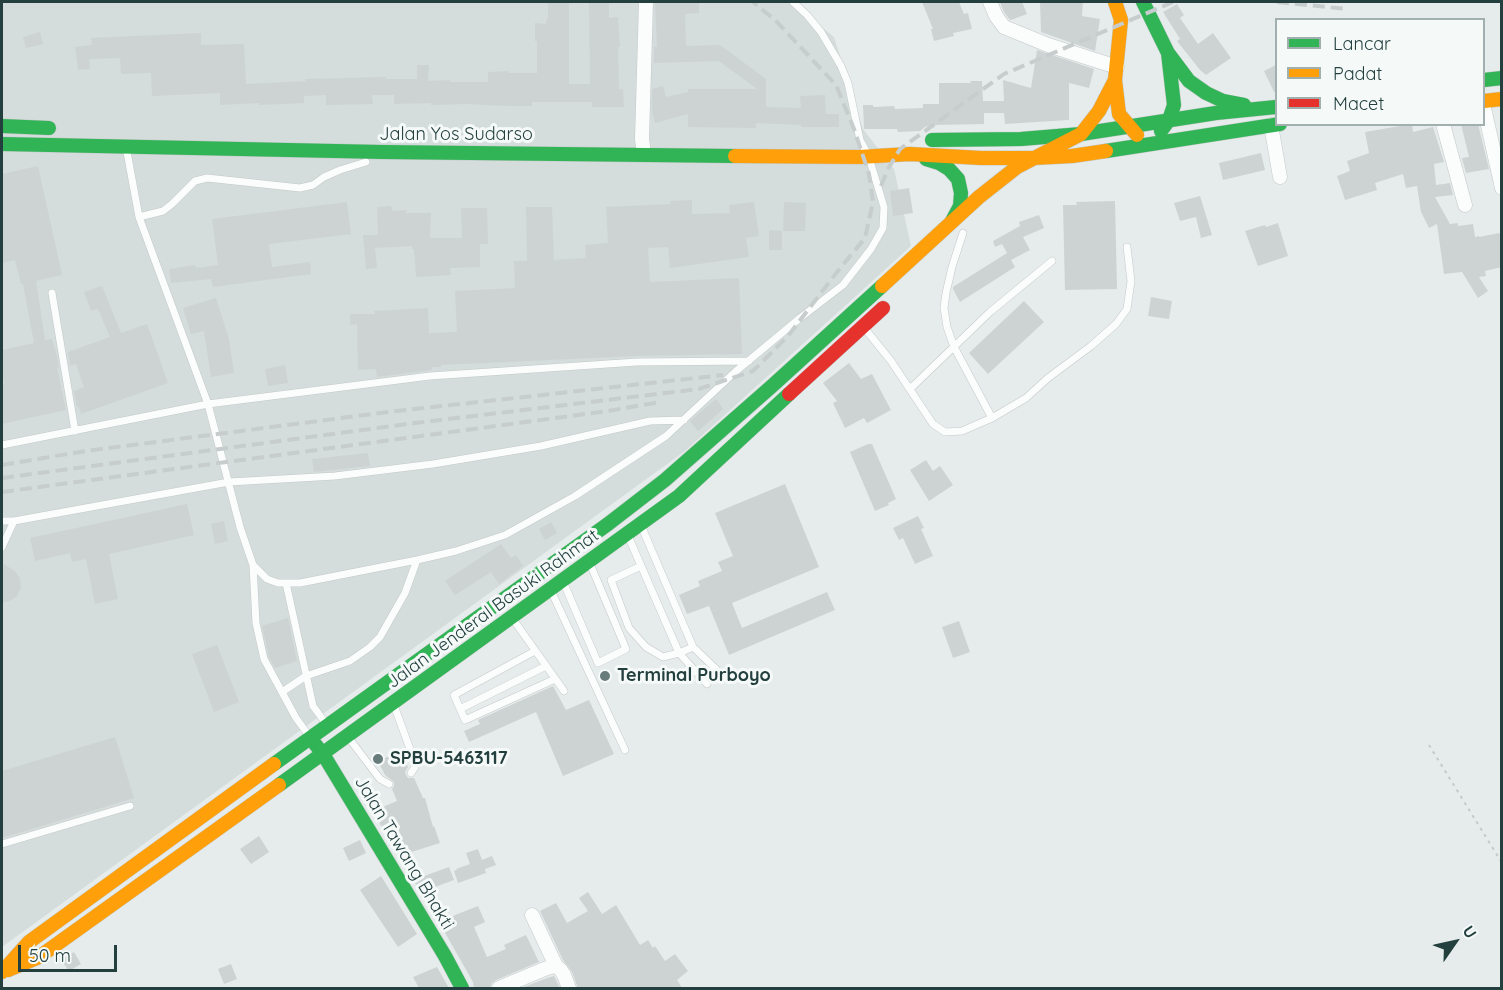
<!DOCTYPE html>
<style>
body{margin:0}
#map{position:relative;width:1503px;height:990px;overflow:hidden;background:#e6eceb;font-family:Quicksand,sans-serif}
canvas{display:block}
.frame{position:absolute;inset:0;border:3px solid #23403f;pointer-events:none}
.legend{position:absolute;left:1275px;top:18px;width:210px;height:108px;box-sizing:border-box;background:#f5faf9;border:2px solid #a1b0af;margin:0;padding:8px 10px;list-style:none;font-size:18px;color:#23403f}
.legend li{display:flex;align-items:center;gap:12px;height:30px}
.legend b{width:30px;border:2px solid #a1b0af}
.north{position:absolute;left:1425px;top:912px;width:60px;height:60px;-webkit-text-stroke:4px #f5faf9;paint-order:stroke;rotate:56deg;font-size:16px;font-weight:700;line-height:24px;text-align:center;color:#23403f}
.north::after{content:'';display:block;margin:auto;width:21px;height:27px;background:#23403f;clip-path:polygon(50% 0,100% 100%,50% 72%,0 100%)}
.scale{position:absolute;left:18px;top:945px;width:99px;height:27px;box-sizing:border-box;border:3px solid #23403f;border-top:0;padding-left:8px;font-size:18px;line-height:21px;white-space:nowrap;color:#23403f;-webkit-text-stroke:4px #f5faf9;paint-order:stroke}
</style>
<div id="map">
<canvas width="1503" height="990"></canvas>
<div class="frame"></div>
<ul class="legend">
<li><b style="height:8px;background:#30b455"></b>Lancar</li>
<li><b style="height:8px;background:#ff9f0a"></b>Padat</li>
<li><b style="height:8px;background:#e5322d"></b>Macet</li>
</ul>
<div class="north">U</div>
<div class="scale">50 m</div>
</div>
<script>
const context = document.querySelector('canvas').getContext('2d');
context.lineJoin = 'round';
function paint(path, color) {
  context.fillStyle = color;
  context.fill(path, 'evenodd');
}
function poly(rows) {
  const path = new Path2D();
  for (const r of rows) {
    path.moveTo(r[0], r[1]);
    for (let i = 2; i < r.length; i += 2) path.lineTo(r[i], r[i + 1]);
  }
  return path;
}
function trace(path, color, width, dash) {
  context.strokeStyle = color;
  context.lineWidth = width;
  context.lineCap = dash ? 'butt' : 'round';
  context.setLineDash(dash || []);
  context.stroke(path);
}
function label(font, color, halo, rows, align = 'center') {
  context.font = font + ' Quicksand,sans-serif';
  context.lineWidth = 6;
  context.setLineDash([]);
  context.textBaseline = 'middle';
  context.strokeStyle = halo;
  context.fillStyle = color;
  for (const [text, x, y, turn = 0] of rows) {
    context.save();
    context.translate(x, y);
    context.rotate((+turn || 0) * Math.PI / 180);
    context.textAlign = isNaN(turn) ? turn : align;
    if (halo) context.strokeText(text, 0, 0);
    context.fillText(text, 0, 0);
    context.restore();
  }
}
const built = poly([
 [2,2,791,2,834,37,863,129,894,169,911,246,685,451,2,947]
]);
const building = poly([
 [548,2,569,2,569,84,590,84,589,2,609,2,609,18,618,17,620,47,618,47,619,89,623,89,624,107,592,107,592,102,532,102,532,106,508,106,466,104,431,105,431,103,394,104,394,95,372,95,373,104,326,105,326,95,304,96,304,103,259,105,259,103,220,105,220,93,152,96,151,73,121,74,120,58,89,59,90,69,78,70,75,47,92,45,91,38,201,33,201,45,244,44,246,84,306,81,305,79,386,77,386,79,417,79,417,65,429,65,428,81,450,80,450,82,488,82,488,72,509,71,509,73,537,73,537,41,535,41,535,23,546,24,547,18,548,18],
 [655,2,699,2,699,13,685,14,686,46,720,45,766,79,766,107,801,108,800,96,825,95,826,114,839,114,839,127,801,127,801,125,756,123,756,128,688,127,688,114,655,123,652,111,652,89,663,86,666,97,688,92,688,89,757,89,719,61,654,63,654,47,657,47],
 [922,2,959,2,964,14,968,13,972,29,953,33,954,36,934,41,931,29,933,29],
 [1000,2,1022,2,1027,14,1011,20,1010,20,1004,12],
 [1040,2,1083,2,1082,16,1100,19,1095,51,1041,32],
 [1177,4,1184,15,1180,18,1198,44,1213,33,1231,58,1206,75,1200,70,1177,41,1180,39,1163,12],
 [40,32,43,44,26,48,23,37],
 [1037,50,1094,69,1089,88,1069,83,1069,120,1005,124,1004,113,984,113,984,124,932,125,925,127,920,131,898,132,897,129,864,129,863,105,873,105,873,107,894,106,895,109,923,108,923,104,939,104,939,83,971,83,970,81,982,81,983,101,1004,101,1003,80,1031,88],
 [1276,65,1276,92,1274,92,1264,71],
 [1400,124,1412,124,1413,132,1433,127,1444,162,1434,164,1436,185,1450,183,1453,195,1435,197,1450,224,1458,223,1458,226,1473,224,1475,237,1479,236,1479,237,1499,233,1499,234,1502,234,1502,267,1485,271,1486,276,1479,277,1488,291,1478,298,1462,272,1444,274,1437,224,1429,228,1421,212,1417,186,1406,188,1403,174,1375,183,1377,190,1345,200,1337,176,1350,171,1347,161,1369,153,1365,132,1400,126],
 [1461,124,1478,124,1489,169,1466,173,1462,158,1469,157],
 [1261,153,1265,170,1223,180,1219,163],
 [38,166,62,275,36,281,45,340,52,339,57,356,59,368,57,368,66,410,2,424,2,385,4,384,2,371,2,350,34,343,23,284,21,284,15,260,2,263,2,174],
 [909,188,913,213,893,216,890,191],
 [1200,196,1212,235,1201,238,1196,217,1180,221,1174,203],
 [692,200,692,214,730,213,729,205,754,202,759,236,746,238,749,257,670,268,668,247,648,248,650,282,739,278,742,354,637,356,441,365,441,367,432,367,432,370,377,377,376,369,358,370,357,324,350,325,350,314,375,314,374,311,428,308,429,333,457,332,455,291,515,288,514,261,527,261,526,207,552,207,554,260,586,258,585,245,608,243,606,207,671,204,670,201],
 [1115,201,1117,289,1065,290,1063,205,1077,205,1076,202],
 [347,202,351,234,269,244,272,267,310,262,311,274,213,287,211,279,171,283,169,269,195,265,196,268,218,265,212,219],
 [784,202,806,203,805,231,783,231],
 [391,206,392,211,406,210,406,213,431,213,430,238,462,238,461,208,487,208,488,244,480,244,480,267,450,268,451,275,416,277,414,249,412,249,412,246,375,248,377,268,366,269,363,235,378,235,377,207],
 [1039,215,1044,228,1023,237,1030,250,1011,260,1015,267,960,302,953,289,953,287,1007,253,1011,260,1002,244,995,247,993,241,1020,226,1019,222],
 [1278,223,1288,256,1258,266,1245,231,1265,225,1266,227],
 [769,230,782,231,782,250,769,250],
 [102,286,121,333,147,324,168,383,81,414,79,407,77,407,74,391,84,387,76,364,70,366,68,352,110,337,98,309,91,311,84,292],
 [1151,297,1172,301,1169,319,1148,316],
 [216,298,229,339,234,373,211,377,204,331,191,334,183,308],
 [1024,301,1044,322,988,374,969,353],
 [849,363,861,379,872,374,891,410,867,423,864,418,845,428,833,403,837,401,823,383],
 [285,365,288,383,268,386,265,369],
 [716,399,723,409,698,431,690,421],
 [868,444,872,444,896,499,888,503,889,505,875,511,850,452],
 [368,453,370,466,314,472,312,459],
 [926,460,933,471,940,466,953,485,929,501,910,470],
 [785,484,819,567,732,603,742,628,827,592,835,610,729,655,709,606,687,614,679,595,700,586,698,581,722,571,718,562,733,556,715,513],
 [187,504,194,535,109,554,118,599,95,604,86,559,72,562,70,553,35,561,30,538],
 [918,516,924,528,921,529,933,556,915,564,903,538,899,540,893,528],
 [224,521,228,541,215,544,211,524],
 [551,522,557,533,545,540,539,529],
 [501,544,511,558,516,555,523,566,499,584,491,572,455,595,445,581],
 [2,563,15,571,20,579,21,588,17,596,10,601,2,603],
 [288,618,297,661,275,668,269,657,262,626],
 [959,621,970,652,953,658,942,627],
 [217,645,239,702,214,712,192,654],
 [553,686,566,710,589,700,614,754,563,776,536,712,469,742,464,731,480,724,478,720],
 [115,737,134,798,2,838,2,771],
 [401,751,408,767,405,772,406,775,408,778,414,778,423,798,425,798,433,827,434,826,440,843,402,855,396,835,388,838,373,811,397,801,392,789,394,786,394,782,385,775,378,761],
 [259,836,269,852,251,864,240,849],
 [360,840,366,853,349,861,343,848],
 [478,849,482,860,492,856,496,865,485,869,486,873,458,883,454,871,457,870,456,869,470,864,466,853],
 [449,867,454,880,421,892,413,880],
 [381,876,417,934,398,947,360,890],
 [588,892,602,914,616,905,640,945,648,940,653,948,655,946,665,961,675,954,688,971,677,980,682,988,578,988,572,972,563,960,540,911,556,903,567,923,588,911,579,898],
 [478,906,485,922,474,927,487,957,506,949,504,945,526,935,539,962,496,980,492,983,490,988,474,988,473,982,444,931,440,921],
 [74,952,81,964,69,971,61,960],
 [231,964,237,979,224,984,218,969],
 [437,967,449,988,419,988,413,977],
 [554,976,560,988,521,988,550,977]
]);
const path = poly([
 [1429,745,1502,863]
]);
const lane = poly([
 [793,2,807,15,821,32,841,66,848,83,860,140,866,151],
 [127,152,139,217,208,404,240,527,253,565,267,579,278,583,300,583,417,560,456,551,505,535,575,496,666,436,735,372,800,318,843,285,871,249,883,228,884,207,870,161],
 [139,217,163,211,172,204,195,181,207,178,300,188,313,185,324,177,340,170,366,162],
 [963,233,952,267,946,293,944,308,947,327,954,347,992,418],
 [52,293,75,431],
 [866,330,891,361,933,424,945,432,962,431,992,418,1026,398,1048,378,1091,346,1116,324,1127,309,1131,281,1127,247],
 [910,389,990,312,1052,261],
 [2,445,208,404,430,376,637,362,749,361],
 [2,521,14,521,229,482,335,476,433,464,541,446,650,421,684,420],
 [629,538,679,653,693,647,643,530],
 [2,547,14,521],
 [253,565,256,623,264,659,296,718,307,733],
 [641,566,611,580,629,628,646,647,663,657,679,653,707,684],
 [286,583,313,706,324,721],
 [565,586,598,663,626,649,591,566],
 [553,595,625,750],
 [515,622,564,691],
 [693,647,717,670],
 [535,651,454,695,465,720,555,679],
 [282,692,306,676,350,661,370,647,380,637,405,593,417,560],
 [395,708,414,760,415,767,411,773],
 [460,709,546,666],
 [351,741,380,779,389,784],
 [2,844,130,806]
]);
const street = poly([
 [990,2,996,16,1004,27,1048,45,1117,67],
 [1484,108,1502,188],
 [1443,124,1465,205],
 [1271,125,1280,177],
 [644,154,642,139,646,2],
 [532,915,556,966],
 [499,988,547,968,556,966,560,969,564,975,569,988]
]);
const fast = poly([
 [1143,2,1168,53,1174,105,1169,120,1161,131],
 [1168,53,1189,81,1206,93,1223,101,1244,105],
 [1484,80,1502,78],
 [2,126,49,128],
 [932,140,1021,139,1081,134,1216,113,1276,107],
 [2,144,383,152,735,156],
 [1106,151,1280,124],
 [926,159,939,163,949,169,958,179,961,193,960,206,952,221],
 [315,744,323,754,445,956,462,988],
 [274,764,608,524,665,480,772,386,882,286],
 [279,785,679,496,789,394]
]);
const slow = poly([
 [1115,2,1121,20,1115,80,1119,114,1137,135],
 [1484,101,1502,99],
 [735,156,859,157,910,154,981,158,1033,158,1072,156,1106,151],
 [882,286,979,197,1017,167,1081,134,1099,111,1115,80],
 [8,970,39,957,279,785],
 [2,972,29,942,274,764]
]);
const jam = poly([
 [789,394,883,308]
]);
const rail = poly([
 [1277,2,1347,9],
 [881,186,888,169,900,149,1004,74,1173,2],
 [2,465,86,451,388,412,723,375],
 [2,478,415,423,699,389,753,371,788,336,837,272,865,238,873,202,869,174,854,129,836,85,775,20,753,2],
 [2,492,608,411,660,402]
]);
const markers = [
 [605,676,6,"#677c7b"],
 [378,759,6,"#677c7b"]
];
const streetNames = [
 ["Jalan Yos Sudarso",456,135],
 ["Jalan Jenderal Basuki Rahmat",493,609,-36],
 ["Jalan Tawang Bhakti",404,853,59]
];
const poiNames = [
 ["Terminal Purboyo",617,676],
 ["SPBU-5463117",390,759]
];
paint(built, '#d4dddb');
paint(building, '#cdd3d2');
trace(lane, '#c3c9c8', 8);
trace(street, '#c3c9c8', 15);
trace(fast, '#c2c9c8', 15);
trace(slow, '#c2c9c8', 15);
trace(jam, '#c2c9c8', 15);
trace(path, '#c2cbcb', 2, [3, 4.5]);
trace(lane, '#fbfcfc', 7);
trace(street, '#fbfcfc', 14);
trace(fast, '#30b455', 14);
trace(slow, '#ff9f0a', 14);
trace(jam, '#e5322d', 14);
trace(rail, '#c7cccc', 4, [12, 6]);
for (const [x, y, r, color] of markers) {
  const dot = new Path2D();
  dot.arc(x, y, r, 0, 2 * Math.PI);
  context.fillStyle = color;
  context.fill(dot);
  trace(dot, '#f5faf9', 2);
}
label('18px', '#23403f', '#f5faf9', streetNames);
label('bold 18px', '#23403f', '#f5faf9', poiNames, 'left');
</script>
